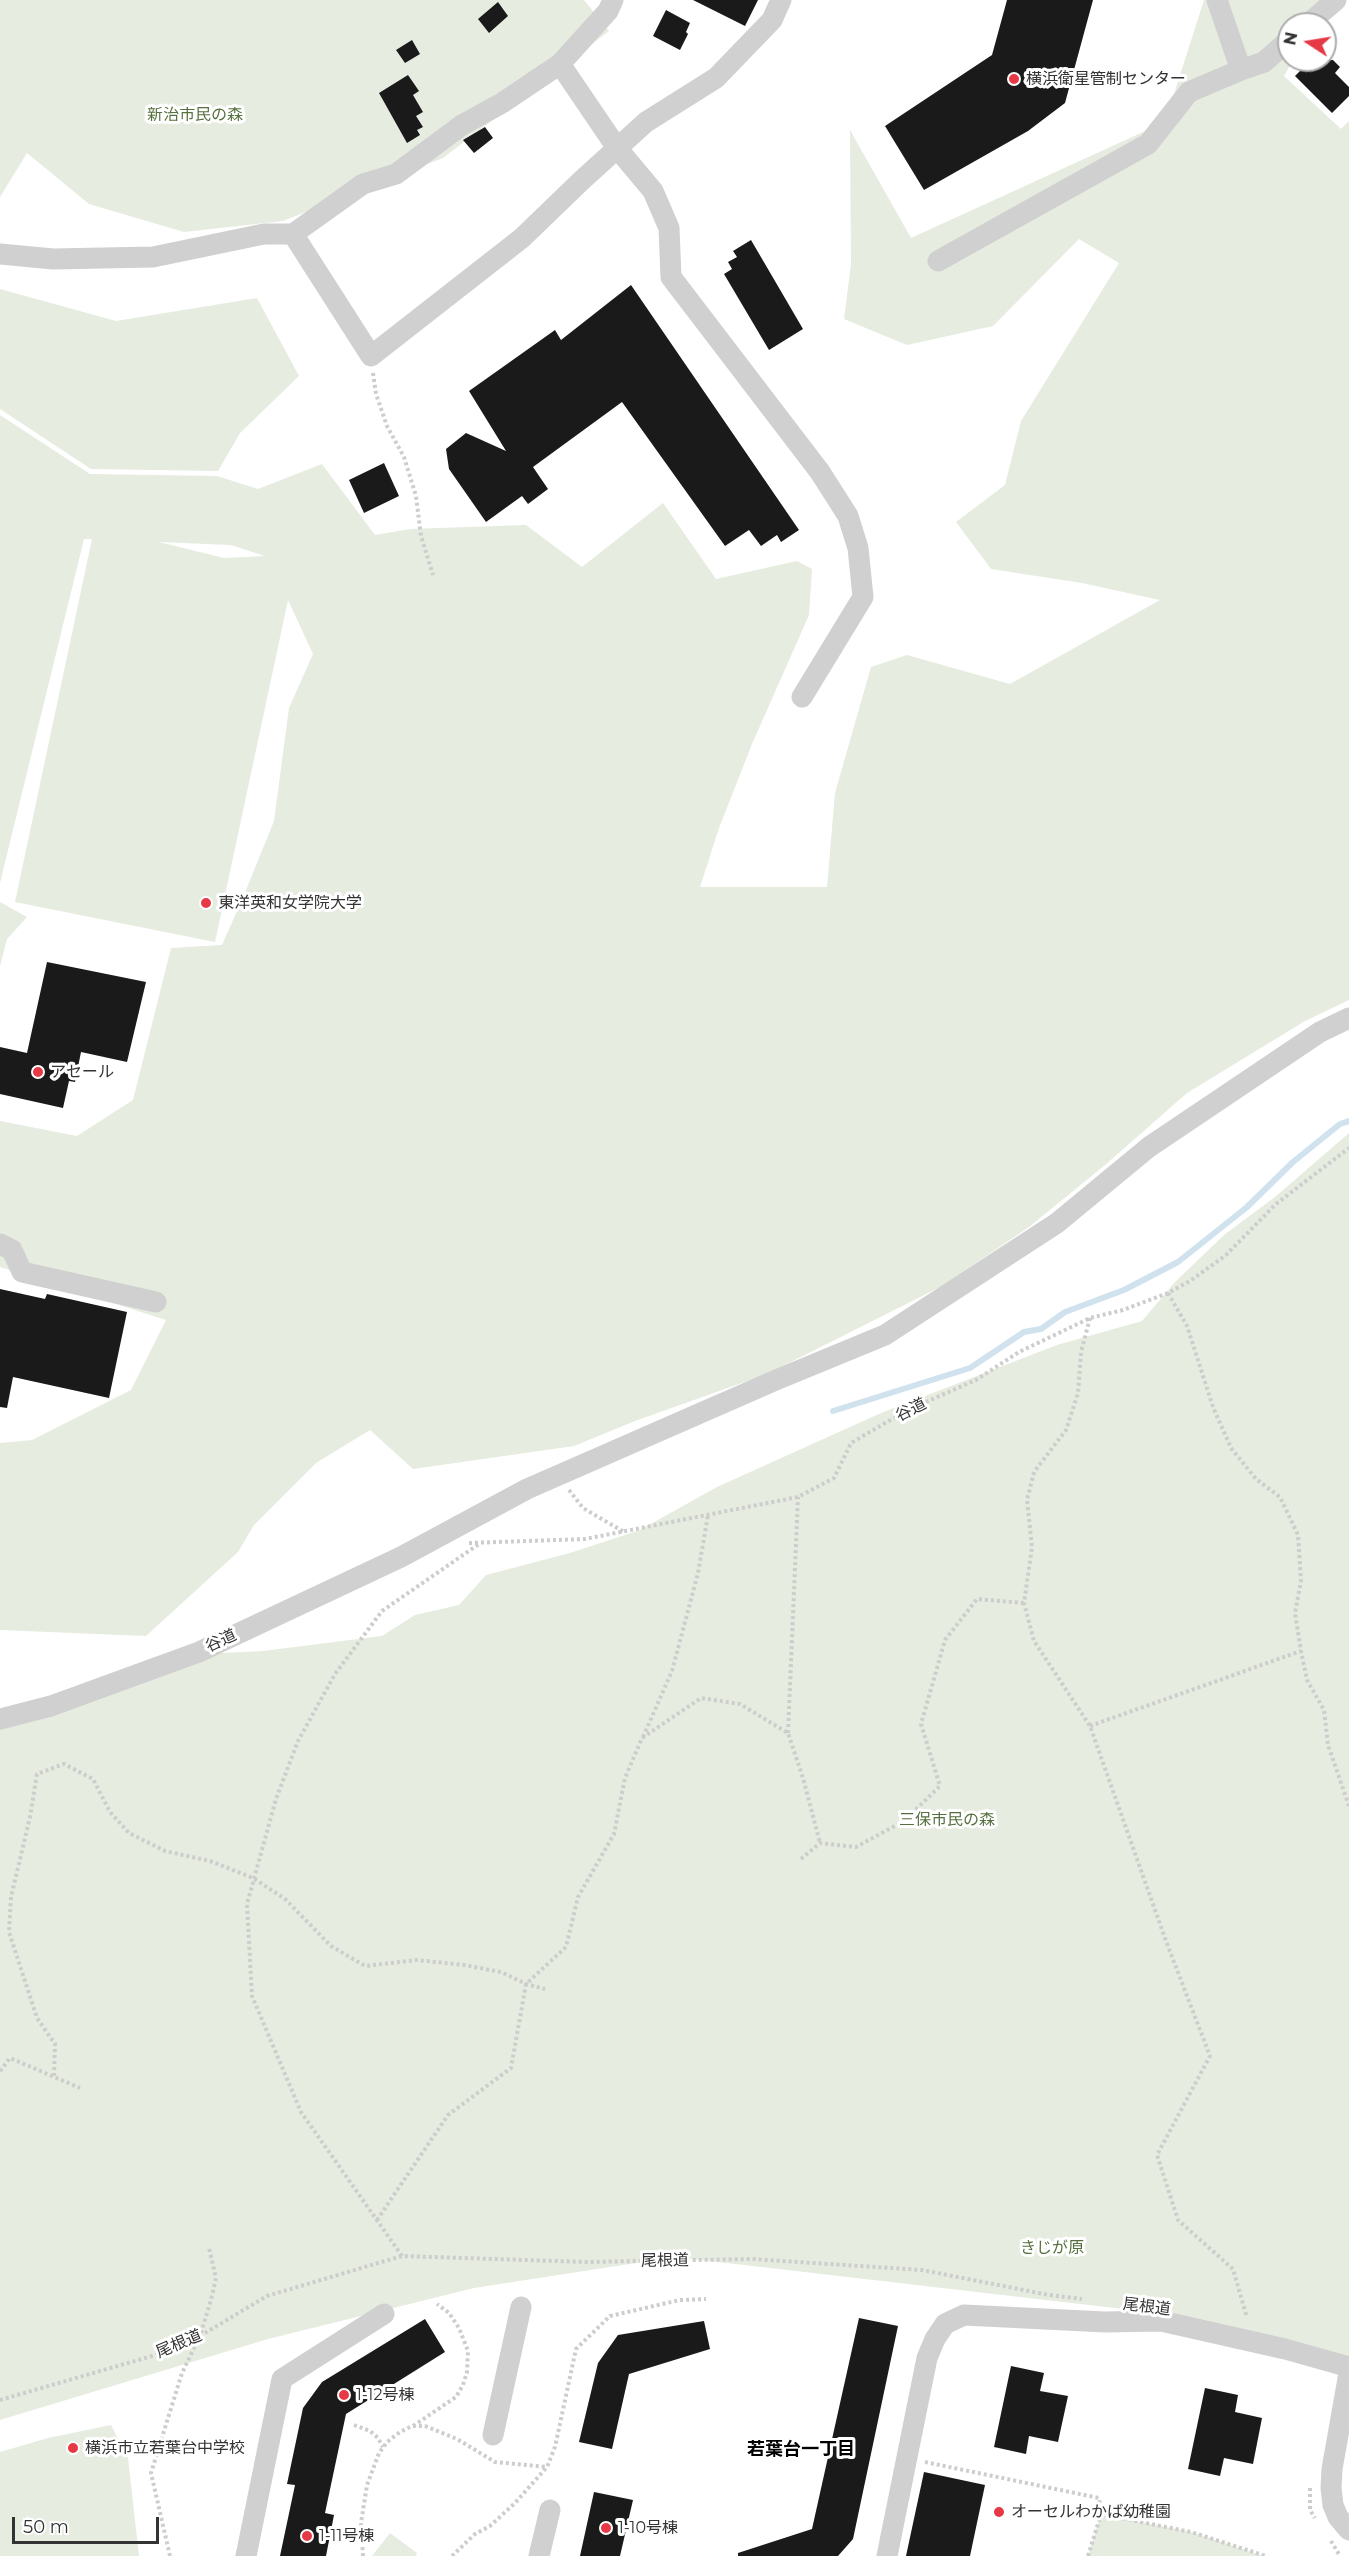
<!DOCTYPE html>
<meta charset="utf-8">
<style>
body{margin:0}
#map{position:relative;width:1349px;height:2556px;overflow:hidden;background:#fff;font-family:Montserrat,sans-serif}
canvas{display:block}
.north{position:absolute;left:1277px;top:12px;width:60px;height:60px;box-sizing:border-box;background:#fff;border:2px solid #adadad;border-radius:50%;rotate:282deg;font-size:16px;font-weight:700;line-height:24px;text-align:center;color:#333}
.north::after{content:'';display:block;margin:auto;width:21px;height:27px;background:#e63946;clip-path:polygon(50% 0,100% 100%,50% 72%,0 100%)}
.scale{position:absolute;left:12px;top:2517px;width:147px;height:27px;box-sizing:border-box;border:3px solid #333;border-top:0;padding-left:8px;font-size:18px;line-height:21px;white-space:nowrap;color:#333;-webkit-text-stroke:4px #fff;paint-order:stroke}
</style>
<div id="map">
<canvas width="1349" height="2556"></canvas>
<div class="north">N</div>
<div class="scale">50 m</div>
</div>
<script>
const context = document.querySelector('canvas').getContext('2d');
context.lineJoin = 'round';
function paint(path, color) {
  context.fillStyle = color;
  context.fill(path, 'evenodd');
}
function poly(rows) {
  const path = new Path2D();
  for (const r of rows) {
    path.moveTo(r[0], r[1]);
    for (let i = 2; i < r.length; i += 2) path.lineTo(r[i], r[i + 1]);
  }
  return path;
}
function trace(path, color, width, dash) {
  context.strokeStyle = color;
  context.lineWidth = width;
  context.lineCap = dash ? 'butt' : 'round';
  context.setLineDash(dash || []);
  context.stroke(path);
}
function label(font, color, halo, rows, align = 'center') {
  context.font = font + ' Montserrat,"Noto Sans JP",sans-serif';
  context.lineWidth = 6;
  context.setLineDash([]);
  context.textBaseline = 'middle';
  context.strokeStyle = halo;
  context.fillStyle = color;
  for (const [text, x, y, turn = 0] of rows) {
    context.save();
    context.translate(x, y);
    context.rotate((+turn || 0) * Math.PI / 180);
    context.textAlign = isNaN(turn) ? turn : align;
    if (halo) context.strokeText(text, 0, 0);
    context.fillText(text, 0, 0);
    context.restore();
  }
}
const green = poly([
 [0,0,584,0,609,31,443,158,283,221,184,232,89,204,27,153,0,197],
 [1204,0,1330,0,1315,24,1289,24,1289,60,1293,60,1284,76,1341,129,1349,121,1349,1000,1305,1021,1187,1093,1105,1165,1029,1227,942,1286,767,1374,635,1421,574,1446,413,1469,370,1430,316,1463,254,1525,238,1552,146,1636,0,1630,0,1443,32,1440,131,1390,166,1320,0,1267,0,1121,77,1136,133,1100,171,948,222,945,244,895,274,821,289,708,313,654,288,600,215,942,15,902,92,539,84,539,0,883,0,415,90,474,217,476,258,489,322,464,375,535,410,529,526,525,582,567,663,503,716,579,797,561,812,569,809,615,752,744,719,828,700,887,827,887,835,793,871,667,907,655,1010,684,1160,600,1082,583,991,569,956,522,1005,485,1021,421,1119,263,1079,239,993,326,907,345,844,319,851,264,850,130,911,238,1165,122],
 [159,542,231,545,265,556,224,558],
 [0,289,116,321,257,298,299,376,240,433,218,471,91,469,0,409],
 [0,902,27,917,7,939,0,966],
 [1349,1133,1349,2357,1158,2313,675,2257,474,2288,268,2339,0,2420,0,1709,8,1711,158,1656,263,1651,382,1636,415,1615,459,1605,486,1575,570,1553,640,1530,717,1487,881,1413,1057,1345,1142,1321,1175,1282,1224,1235,1275,1197],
 [111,2425,128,2458,139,2556,0,2556,0,2452,48,2438],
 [1101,2514,1191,2532,1264,2556,1088,2556],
 [390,2533,417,2553,416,2556,372,2556]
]);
const stream = poly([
 [833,1411,970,1368,1024,1332,1041,1329,1065,1312,1124,1290,1178,1262,1247,1207,1293,1162,1340,1124,1349,1121]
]);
const building = poly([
 [693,0,758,0,745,26],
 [1007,0,1093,0,1065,103,1028,131,924,190,885,126,992,55],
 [498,2,508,16,489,33,478,19],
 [666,10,690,23,686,32,688,34,680,50,653,36],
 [412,40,420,54,405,63,396,50],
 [1311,60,1333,60,1340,67,1335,73,1349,87,1349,96,1332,113,1295,76],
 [408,75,419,91,413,95,423,112,416,116,423,127,417,130,420,135,407,143,379,93],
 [485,127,493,138,474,153,463,140],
 [751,240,803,329,769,350,724,274,732,269,728,262,737,257,733,251],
 [631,285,799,530,781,542,777,535,761,546,749,530,725,546,622,402,533,467,548,489,528,504,522,496,486,522,449,469,446,449,466,433,506,451,469,391,555,330,561,340],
 [384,463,399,496,364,513,349,480],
 [47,962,146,982,127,1062,81,1052,75,1082,69,1081,63,1108,0,1094,0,1047,27,1053],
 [0,1289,45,1299,47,1294,127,1312,109,1398,13,1377,7,1408,0,1407],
 [859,2318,898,2326,853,2539,838,2556,738,2556,738,2553,812,2529],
 [425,2319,445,2352,346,2414,325,2513,334,2515,326,2556,280,2556,295,2485,287,2484,303,2408,322,2382],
 [704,2321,710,2349,629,2374,612,2449,579,2442,598,2363,618,2335],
 [1011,2366,1044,2373,1040,2391,1068,2396,1058,2442,1029,2436,1026,2454,994,2447],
 [1205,2388,1238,2395,1235,2412,1262,2418,1253,2464,1224,2458,1220,2476,1188,2469],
 [924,2472,985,2485,970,2556,906,2556],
 [594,2492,633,2500,620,2556,580,2556]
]);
const path = poly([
 [373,373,376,394,387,426,404,457,416,496,421,536,433,575],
 [1168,1293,1187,1326,1213,1407,1231,1448,1256,1479,1280,1497,1298,1535,1301,1581,1295,1613,1301,1651,1307,1680,1324,1710,1328,1745,1349,1806],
 [1090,1318,1081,1352,1078,1393,1066,1430,1034,1472,1027,1500,1032,1547,1024,1603,1034,1641,1090,1726,1166,1941,1210,2056,1157,2155,1178,2220,1233,2269,1247,2318],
 [569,1490,583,1508,624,1532],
 [469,1543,585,1539,798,1497,834,1478,851,1443,887,1422,926,1402,976,1380,1019,1352,1090,1318,1123,1310,1168,1293,1190,1281,1226,1255,1276,1204,1349,1148],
 [1090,1726,1301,1651],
 [788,1733,798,1497],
 [643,1737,672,1671,698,1573,708,1515],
 [801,1859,820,1843,856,1847,904,1821,940,1786,921,1724,945,1640,977,1599,1024,1603],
 [0,2071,10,2058,80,2088],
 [54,2076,55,2044,37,2018,9,1932,11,1897,30,1817,37,1774,64,1764,93,1779,110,1812,129,1833,165,1851,210,1861,253,1878,285,1899,331,1946,365,1966,417,1960,464,1965,501,1972,526,1984,545,1989],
 [377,2220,448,2115,511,2068,526,1984,566,1947,578,1897,614,1834,625,1778,642,1738,701,1698,740,1704,788,1733,803,1778,820,1843],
 [402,2256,301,2112,252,1996,247,1904,276,1799,298,1741,335,1674,382,1611,479,1544],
 [0,2400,166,2352,200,2336,267,2296,402,2256,586,2262,752,2259,922,2270,1049,2295,1082,2299],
 [354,2425,370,2431,378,2438,383,2447],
 [413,2426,456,2397,463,2385,467,2372,468,2351,459,2328,449,2313,437,2304],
 [925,2462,1099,2498,1101,2514],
 [1310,2488,1310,2510,1315,2518],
 [1331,2541,1340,2556],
 [170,2556,151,2473,182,2373,200,2336,211,2300,216,2278,209,2248],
 [363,2556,361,2523,367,2485,379,2453,387,2442,400,2432,412,2426,425,2426,457,2439,495,2462,547,2467],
 [452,2556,475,2534,490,2526,515,2503,547,2467,555,2447,576,2349,610,2316,680,2300,706,2299],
 [1088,2556,1101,2514,1191,2532,1266,2556]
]);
const minor = poly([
 [1308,24,1336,0],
 [560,64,617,148,653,191,669,228,671,277,820,472,848,516,858,548,863,597,802,697],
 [1241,70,1264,62,1289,40],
 [293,234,363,184,396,174,462,125,502,103,560,64,608,11,613,0],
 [0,254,53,259,153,257,264,234,293,234,371,356,522,238,581,181,646,122,716,78,772,20,781,0],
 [938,261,1148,144,1189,92,1241,70,1217,0],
 [0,1244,12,1250,22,1272,156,1302],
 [0,1719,51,1706,199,1652,401,1557,527,1489,776,1380,885,1335,1057,1223,1149,1147,1320,1032,1349,1018],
 [1349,2373,1332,2469,1331,2488,1333,2505,1338,2517,1349,2530],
 [493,2435,521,2307],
 [246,2556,282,2379,384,2314],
 [539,2556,550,2510],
 [887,2556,927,2358,935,2339,945,2324,964,2315,1105,2322,1161,2321,1285,2349,1349,2367]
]);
const markers = [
 [1014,79,6,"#e63946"],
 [206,903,6,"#e63946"],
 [38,1072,6,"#e63946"],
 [344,2395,6,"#e63946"],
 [73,2448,6,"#e63946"],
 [999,2512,6,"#e63946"],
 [606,2528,6,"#e63946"],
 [307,2536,6,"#e63946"]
];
const poiNames = [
 ["横浜衛星管制センター",1026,79],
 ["東洋英和女学院大学",218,903],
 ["アセール",50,1072],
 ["1-12号棟",356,2395],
 ["横浜市立若葉台中学校",85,2448],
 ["オーセルわかば幼稚園",1011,2512],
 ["1-10号棟",618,2528],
 ["1-11号棟",319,2536]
];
const parkNames = [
 ["新治市民の森",195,115],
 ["三保市民の森",947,1820],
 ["きじが原",1052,2248]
];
const streetNames = [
 ["谷道",911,1410,-27],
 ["谷道",221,1641,-25],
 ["尾根道",665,2261,-1],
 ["尾根道",1147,2307,7],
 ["尾根道",179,2344,-23]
];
const neighbourhoodNames = [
 ["若葉台一丁目",801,2450]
];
paint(green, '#e6ecdf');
trace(stream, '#cfe2ee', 6);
paint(building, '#1a1a1a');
trace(path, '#cdcdcd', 4, [3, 3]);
trace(minor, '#d0d0d0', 21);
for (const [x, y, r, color] of markers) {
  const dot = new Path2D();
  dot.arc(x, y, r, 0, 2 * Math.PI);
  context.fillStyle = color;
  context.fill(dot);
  trace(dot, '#fff', 2);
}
label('16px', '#333', '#fff', poiNames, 'left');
label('16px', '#56703f', '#fff', parkNames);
label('16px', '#333', '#fff', streetNames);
label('bold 18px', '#000', '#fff', neighbourhoodNames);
</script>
